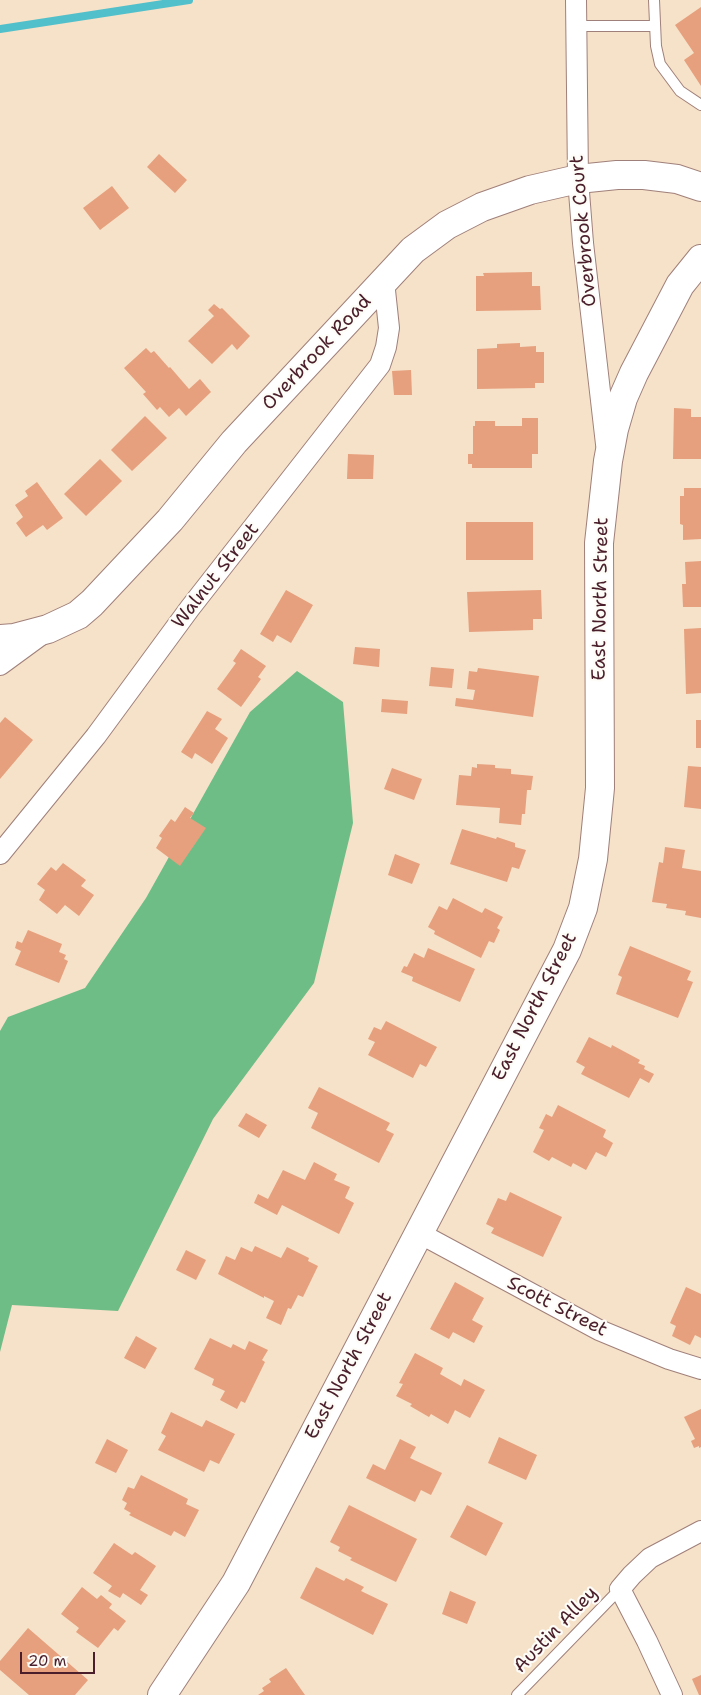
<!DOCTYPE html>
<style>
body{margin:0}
#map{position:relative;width:701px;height:1695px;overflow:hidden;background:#f6e1c9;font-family:"Shantell Sans",sans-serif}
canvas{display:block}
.scale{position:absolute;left:20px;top:1652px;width:75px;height:22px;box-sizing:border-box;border:2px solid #4a1f2b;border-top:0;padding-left:6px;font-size:15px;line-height:18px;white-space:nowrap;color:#4a1f2b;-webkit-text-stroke:4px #fdfcf7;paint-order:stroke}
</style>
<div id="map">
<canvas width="701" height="1695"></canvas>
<div class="scale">20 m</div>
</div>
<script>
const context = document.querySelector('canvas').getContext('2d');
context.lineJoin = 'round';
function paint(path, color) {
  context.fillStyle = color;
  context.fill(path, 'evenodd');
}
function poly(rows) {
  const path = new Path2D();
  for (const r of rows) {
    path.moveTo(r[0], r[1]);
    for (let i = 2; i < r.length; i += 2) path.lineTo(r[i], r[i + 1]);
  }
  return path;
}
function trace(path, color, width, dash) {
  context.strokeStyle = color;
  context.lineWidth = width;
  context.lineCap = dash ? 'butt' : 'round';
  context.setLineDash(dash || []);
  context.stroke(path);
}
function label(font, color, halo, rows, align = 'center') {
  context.font = font + ' "Shantell Sans",sans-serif';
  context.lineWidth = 4.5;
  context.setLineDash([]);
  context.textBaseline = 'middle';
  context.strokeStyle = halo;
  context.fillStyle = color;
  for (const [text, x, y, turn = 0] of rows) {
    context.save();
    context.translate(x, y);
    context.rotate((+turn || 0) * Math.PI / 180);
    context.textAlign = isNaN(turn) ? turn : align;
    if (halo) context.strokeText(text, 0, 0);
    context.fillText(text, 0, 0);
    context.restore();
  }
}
const forest = poly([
 [297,671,343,702,353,823,314,983,213,1119,118,1311,12,1305,0,1352,0,1031,8,1017,85,988,146,898,250,712]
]);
const stream = poly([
 [0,29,189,0]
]);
const building = poly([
 [701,7,701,86,684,60,694,53,675,25],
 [159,154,187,180,175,193,147,167],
 [112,186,129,208,100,230,83,208],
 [532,272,532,286,540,286,541,310,476,311,476,276,484,276,483,273],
 [214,304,220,309,222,308,250,336,237,350,232,344,212,364,188,341,214,316,208,310],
 [520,343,520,347,536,346,536,352,544,352,544,383,535,383,535,388,477,389,477,349,497,348,497,344],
 [146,348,151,353,154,351,169,368,170,367,189,389,200,379,211,392,186,416,179,408,169,417,160,407,157,410,143,394,146,392,124,368],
 [411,370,412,395,394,395,392,371],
 [674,408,691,409,691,417,701,417,701,459,673,459],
 [145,416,167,438,132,471,111,450],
 [522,418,538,418,538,454,532,454,532,468,472,468,472,464,468,464,468,454,473,454,473,426,475,426,475,421,495,421,495,426,522,426],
 [348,454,374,455,373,479,347,479],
 [100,459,122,481,86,516,64,494],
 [37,482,63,518,47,530,43,525,26,537,16,523,23,517,15,505,28,496,25,491],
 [684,488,701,488,701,539,683,540,683,525,680,524,680,496,684,496],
 [466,522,533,522,533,560,466,560],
 [701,561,701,607,683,607,682,584,686,584,685,562],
 [286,590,313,605,291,643,277,635,273,642,260,634],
 [541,590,542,619,533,619,533,630,469,632,467,592],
 [701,628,701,693,686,694,684,629],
 [355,647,380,649,379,667,353,664],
 [241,649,266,666,258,677,261,679,241,707,217,689,236,663,233,661],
 [431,667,454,669,452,688,429,686],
 [478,668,539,676,533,717,455,706,456,698,473,700,475,690,467,689,469,671,477,672],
 [382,699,408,701,407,714,381,712],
 [207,711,222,719,215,729,228,738,212,764,195,753,192,759,181,752],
 [5,717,33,740,0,779,0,723],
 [696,720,701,720,701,748,696,748],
 [477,764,495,765,495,768,511,769,511,774,533,776,531,790,527,790,525,814,522,814,521,825,499,823,500,808,456,805,459,775,471,776,472,767,477,768],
 [688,766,701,767,701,809,684,807],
 [392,768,422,779,414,800,384,789],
 [185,807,194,813,190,818,206,828,180,866,156,848,162,838,159,836,171,819,175,822],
 [462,829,496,839,497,837,515,843,515,847,526,850,519,869,512,867,507,882,450,864],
 [665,847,685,850,682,868,701,871,701,918,685,915,686,911,666,908,667,904,652,902,659,862,663,863],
 [395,854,420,864,412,884,388,875],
 [63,863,86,880,81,886,94,895,79,916,65,905,57,914,39,900,45,890,37,884,51,867,56,871],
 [453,898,482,913,485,908,503,917,497,928,500,930,494,943,489,941,481,958,434,934,435,931,428,927,439,906,447,910],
 [28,930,62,944,59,952,66,955,64,959,68,961,59,983,15,965,21,951,15,948,17,941,22,943],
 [630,946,691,971,687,980,693,982,678,1018,616,994,622,977,618,975],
 [428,948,475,969,460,1002,412,981,413,977,401,972,404,966,407,967,414,953,424,958],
 [386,1021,437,1047,426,1067,420,1064,413,1078,368,1055,375,1042,368,1039,374,1027,381,1030],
 [589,1037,611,1048,612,1045,640,1060,638,1063,645,1066,644,1069,654,1074,649,1083,640,1078,629,1098,581,1074,585,1067,576,1062],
 [319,1087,390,1123,386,1130,394,1134,379,1163,311,1128,318,1113,308,1108],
 [558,1105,606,1130,603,1137,613,1143,606,1157,596,1152,586,1170,573,1163,571,1167,552,1157,549,1161,533,1152,544,1130,539,1128,546,1114,552,1117],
 [246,1113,267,1125,259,1138,238,1126],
 [314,1162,337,1174,334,1180,350,1187,345,1198,354,1203,339,1234,282,1205,277,1215,254,1203,258,1194,268,1199,283,1170,305,1180],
 [510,1192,562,1217,543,1257,491,1233,494,1228,486,1224,498,1198,506,1201],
 [255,1246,281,1258,287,1247,309,1258,308,1261,318,1266,303,1297,298,1295,291,1309,288,1308,281,1325,266,1318,274,1301,264,1296,264,1298,218,1274,226,1256,235,1260,241,1247,252,1252],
 [186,1250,206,1260,196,1280,176,1270],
 [455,1282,484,1298,472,1320,483,1326,474,1343,453,1332,449,1339,430,1329],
 [686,1287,701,1294,701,1338,695,1335,690,1345,672,1336,676,1326,670,1323],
 [136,1336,157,1348,145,1369,124,1358],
 [210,1338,231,1348,233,1344,245,1350,249,1341,268,1350,262,1360,265,1362,245,1403,241,1401,237,1409,220,1400,225,1391,212,1385,214,1379,194,1369],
 [415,1353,443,1368,440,1374,461,1386,464,1379,485,1390,470,1418,455,1410,448,1424,431,1414,429,1417,410,1406,412,1404,396,1396,403,1384,399,1383],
 [701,1409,701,1447,699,1448,699,1446,694,1448,691,1441,695,1439,684,1417],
 [171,1412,202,1427,206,1420,235,1434,219,1464,210,1460,204,1472,158,1450,166,1436,161,1433],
 [499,1437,537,1455,526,1480,488,1463],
 [107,1439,128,1450,116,1473,95,1463],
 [400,1439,416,1447,410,1458,442,1473,431,1495,421,1490,415,1502,366,1478,373,1464,385,1470],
 [141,1475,188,1499,186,1504,199,1510,185,1537,174,1531,171,1536,129,1515,131,1513,124,1509,127,1503,122,1500,128,1487,134,1489],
 [349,1505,417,1539,396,1582,350,1560,352,1558,338,1551,340,1547,330,1542],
 [467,1505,503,1523,486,1556,450,1537],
 [114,1543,132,1555,135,1552,156,1566,140,1590,148,1595,141,1605,123,1593,120,1598,108,1591,112,1586,93,1573],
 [316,1567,344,1581,346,1578,364,1587,361,1591,388,1604,373,1635,300,1598],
 [82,1587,97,1599,101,1595,112,1604,109,1608,126,1621,118,1631,114,1628,98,1648,76,1632,79,1628,61,1614],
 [450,1591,476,1602,467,1624,442,1614],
 [28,1628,88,1680,75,1695,29,1695,0,1670,0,1661],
 [286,1668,305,1695,258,1695,264,1691,262,1688,271,1682,269,1679],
 [701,1675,701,1695,699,1695,692,1679]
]);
const lane = poly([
 [654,0,656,46,660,64,680,91,701,105],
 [576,26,655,26],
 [517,1695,620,1589]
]);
const street = poly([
 [576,0,578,179,583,243,606,444],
 [0,665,41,635],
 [0,854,96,736,190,608,380,365,386,347,389,328,384,281],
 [419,1233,599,1330,669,1359,701,1369],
 [672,1695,647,1641,620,1589,632,1575,650,1558,701,1531]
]);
const secondary = poly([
 [0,639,14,638,48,629,78,615,92,603,170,520,234,442,413,250,447,225,482,207,530,190,578,179,617,175,644,175,677,179,701,187],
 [162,1695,236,1583,567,950,583,908,593,859,600,788,599,543,608,461,614,429,623,398,634,373,680,285,701,259]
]);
const streetNames = [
 ["Overbrook Court",584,231,-95],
 ["Overbrook Road",317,353,-47],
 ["Walnut Street",216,576,-52],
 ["East North Street",601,599,-89],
 ["East North Street",535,1007,-63],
 ["Scott Street",557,1307,27],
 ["East North Street",349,1366,-62],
 ["Austin Alley",556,1630,-46]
];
paint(forest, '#6ebd87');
trace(stream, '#52c0ca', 8);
paint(building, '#e6a07d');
trace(lane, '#a0807a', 12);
trace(street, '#a0807a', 22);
trace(secondary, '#a0807a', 30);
trace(lane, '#fff', 10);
trace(street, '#fff', 20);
trace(secondary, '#fff', 28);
label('19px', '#4a1f2b', '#fdfcf7', streetNames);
</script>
